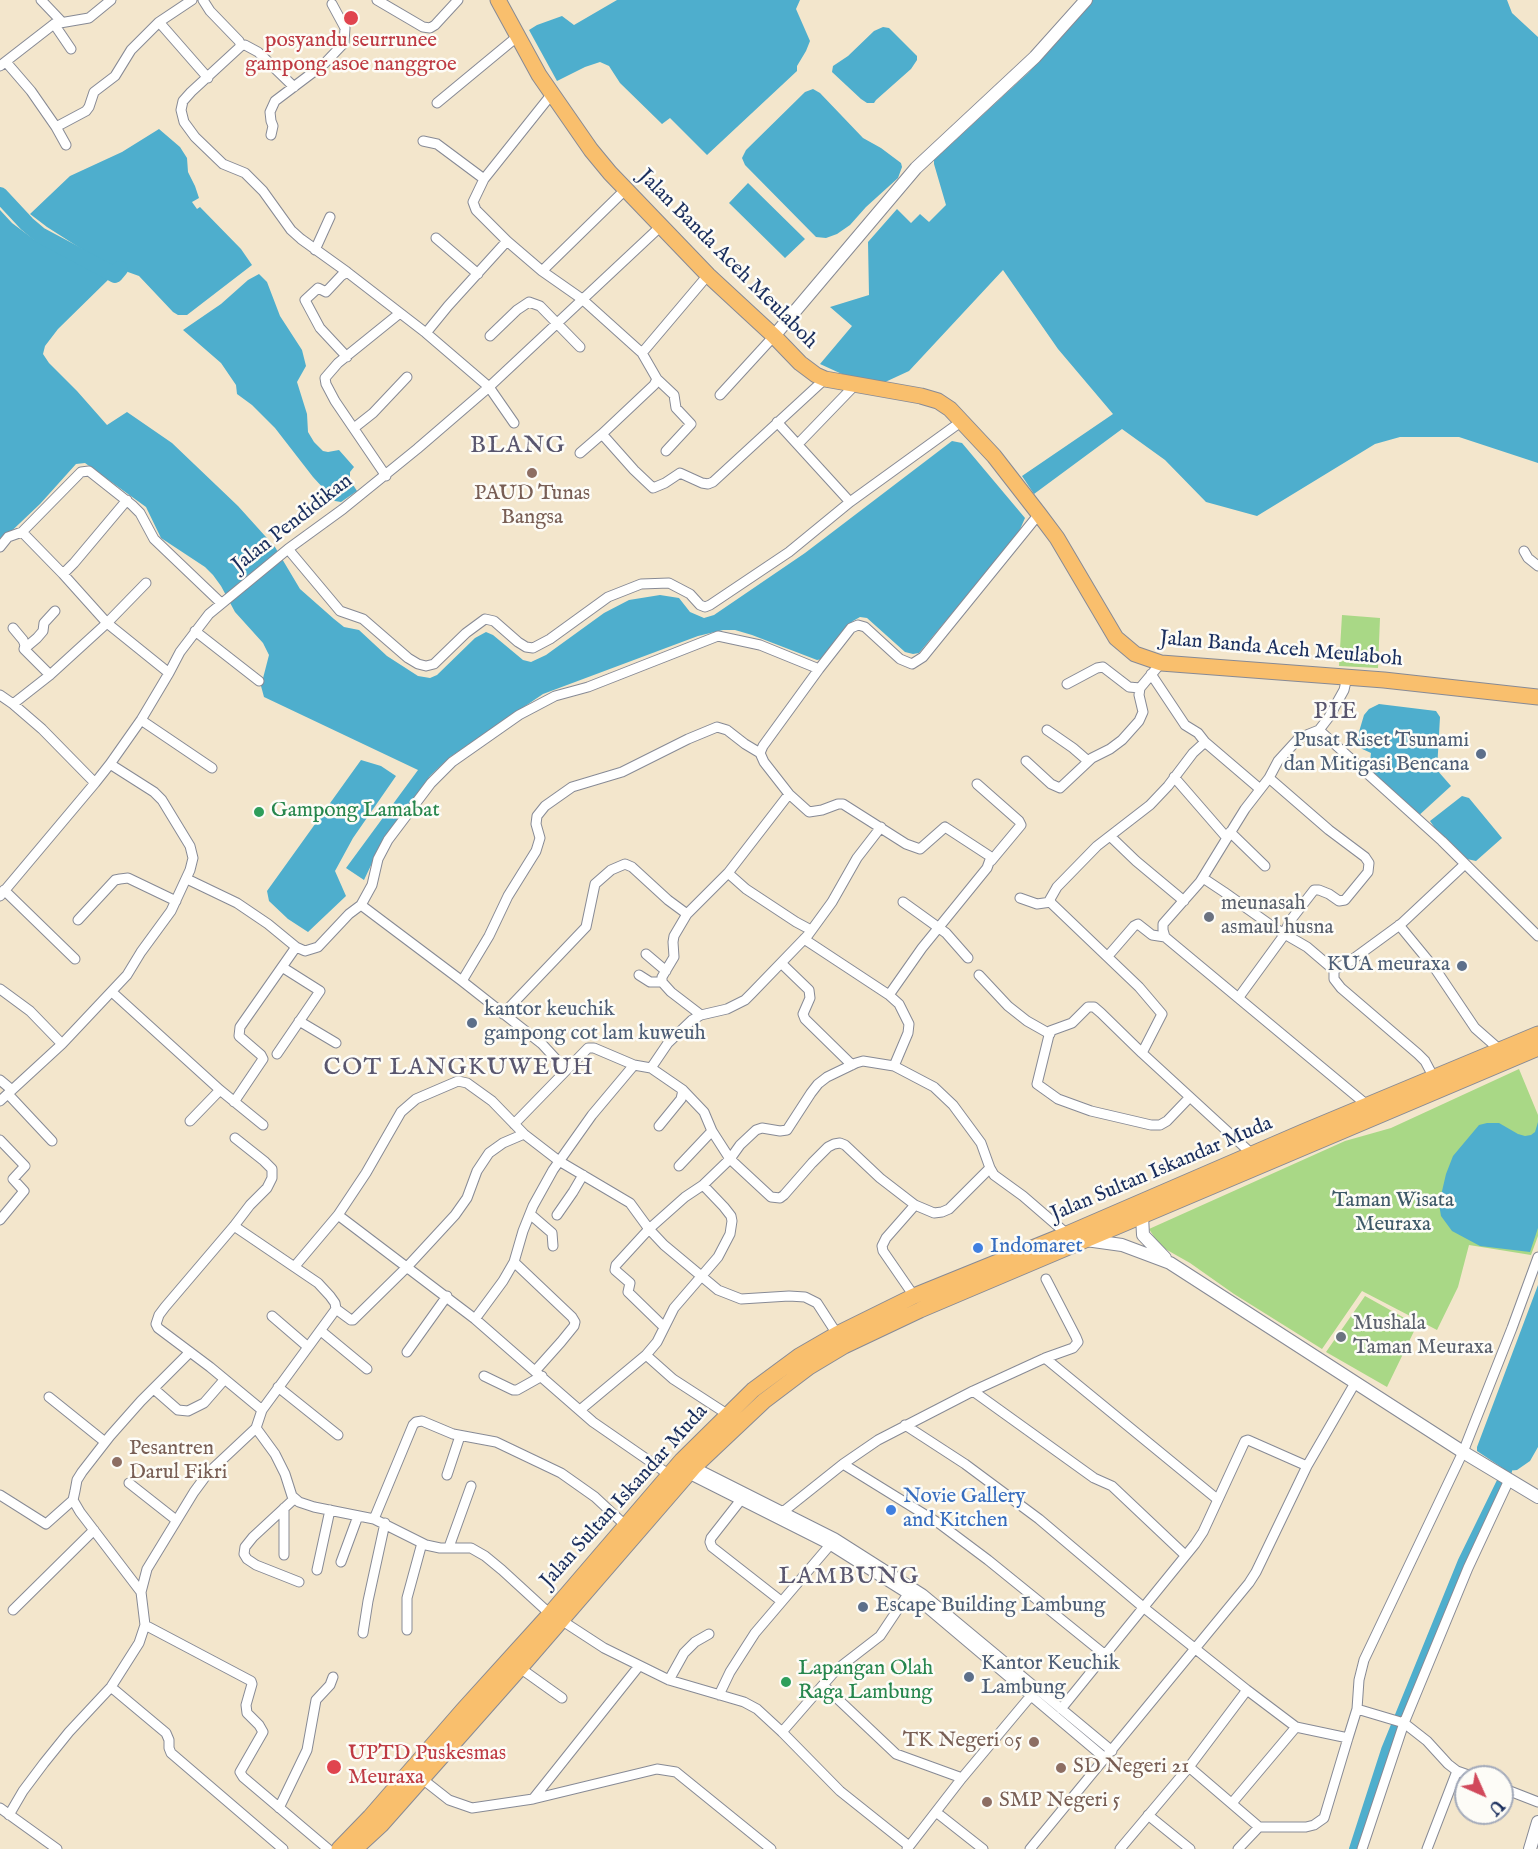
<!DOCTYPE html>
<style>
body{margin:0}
#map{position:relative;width:1538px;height:1849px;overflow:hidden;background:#f3e6cc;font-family:"IM FELL English",serif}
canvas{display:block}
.north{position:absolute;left:1454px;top:1765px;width:60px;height:60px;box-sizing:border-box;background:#fdfcf7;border:2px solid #a3aaba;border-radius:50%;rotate:135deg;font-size:16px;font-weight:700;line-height:24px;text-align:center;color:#1b2f5e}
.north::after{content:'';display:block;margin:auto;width:21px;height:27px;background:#d1495b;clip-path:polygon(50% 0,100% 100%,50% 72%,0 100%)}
</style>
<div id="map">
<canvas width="1538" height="1849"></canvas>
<div class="north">U</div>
</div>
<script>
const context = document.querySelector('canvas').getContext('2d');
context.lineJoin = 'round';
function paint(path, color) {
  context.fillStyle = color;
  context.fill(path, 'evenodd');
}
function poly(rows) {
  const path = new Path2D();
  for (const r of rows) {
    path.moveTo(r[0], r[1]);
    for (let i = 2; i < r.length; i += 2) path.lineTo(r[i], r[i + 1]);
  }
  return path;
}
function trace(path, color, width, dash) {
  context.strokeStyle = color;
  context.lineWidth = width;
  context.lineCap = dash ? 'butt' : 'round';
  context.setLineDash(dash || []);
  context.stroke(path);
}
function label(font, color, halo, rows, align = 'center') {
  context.font = font + ' "IM FELL English",serif';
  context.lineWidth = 5;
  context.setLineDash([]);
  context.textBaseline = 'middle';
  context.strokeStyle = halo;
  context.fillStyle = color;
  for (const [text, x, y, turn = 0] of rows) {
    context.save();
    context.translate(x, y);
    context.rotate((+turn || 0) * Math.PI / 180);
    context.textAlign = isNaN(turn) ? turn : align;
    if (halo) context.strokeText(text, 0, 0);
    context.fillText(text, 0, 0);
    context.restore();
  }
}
const green = poly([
 [1342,615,1380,618,1378,668,1339,666],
 [1519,1069,1538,1115,1538,1236,1531,1255,1469,1245,1458,1287,1437,1330,1362,1291,1322,1349,1234,1294,1190,1263,1160,1246,1149,1229,1345,1141,1391,1128],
 [1365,1296,1417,1325,1387,1387,1326,1352]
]);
const water = poly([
 [617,0,800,0,796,9,810,41,806,51,797,66,797,71,707,155,670,118,662,124,620,83,609,66,600,62,585,67,557,81,529,30,537,25,562,16,574,25],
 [1093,0,1507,0,1512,13,1538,37,1538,463,1459,437,1400,437,1375,444,1257,516,1206,502,1165,460,1122,429,1034,494,1022,476,1113,414,1058,349,1003,270,909,371,883,383,855,380,820,364,852,326,830,307,869,295,868,242,897,209,911,223,920,214,929,222,946,205,934,164,934,160,1029,72],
 [883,27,889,28,917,56,917,60,911,69,876,100,874,103,867,103,861,99,832,72,833,66,848,56,874,31],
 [813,89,820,93,863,138,881,148,901,163,902,167,898,178,866,207,850,225,837,234,826,238,816,237,745,165,742,158,746,150,805,92],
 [159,129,180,147,187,158,188,172,195,186,199,198,192,202,197,209,200,207,241,249,252,265,187,315,178,315,173,312,139,276,114,267,91,255,47,227,30,214,70,176,122,152],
 [748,183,805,239,785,258,729,203],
 [0,210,12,223,36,241,110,278,58,329,45,346,43,354,49,363,77,391,107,425,127,412,172,443,238,506,275,547,300,589,334,619,344,627,359,630,387,656,418,676,430,678,437,675,475,638,486,632,493,635,523,660,531,662,546,655,604,613,629,600,660,595,679,598,690,612,704,618,714,615,805,553,952,441,962,443,1025,518,1018,534,919,653,913,654,905,652,867,618,860,617,853,621,822,659,817,660,752,635,735,630,723,630,698,636,543,694,450,757,430,776,383,840,364,880,346,868,418,770,264,697,261,686,269,655,263,643,235,612,221,586,213,575,205,567,161,538,146,507,85,463,76,464,40,504,0,542],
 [259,274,267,282,280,316,302,350,306,366,297,382,307,414,308,432,314,442,323,451,328,452,339,450,354,467,350,472,350,480,357,491,341,502,335,501,313,477,275,428,252,405,237,394,236,385,221,363,183,330,221,304,248,280],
 [1379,704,1436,711,1440,717,1437,770,1451,786,1416,818,1369,771,1371,753,1358,747,1356,742,1364,715,1369,709],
 [361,760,381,766,396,776,353,838,335,871,346,896,308,932,288,919,269,901,267,891],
 [1462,796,1469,798,1502,838,1476,861,1467,859,1437,831,1430,821],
 [1538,1122,1538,1228,1530,1252,1480,1246,1452,1231,1441,1216,1439,1204,1446,1174,1453,1156,1479,1125,1487,1123,1499,1123,1518,1134,1525,1136,1531,1135,1535,1132],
 [1538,1285,1538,1447,1530,1461,1517,1470,1507,1471,1477,1451,1477,1447]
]);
const canal = poly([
 [1354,1849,1386,1750,1463,1561,1507,1471]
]);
const river = poly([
 [0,195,27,224,40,235,115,275,120,269]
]);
const minor = poly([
 [41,0,62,22],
 [203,0,210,11,239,41,241,46,191,92,183,101,181,110,184,122,195,137,223,164,245,173,263,191,291,230,301,239,347,272,426,333,489,387,514,423],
 [377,0,423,27,430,28,435,25,458,0],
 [159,22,192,0],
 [54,24,71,49],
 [241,46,245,45,258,52,294,87],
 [6,62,31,91,56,127],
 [0,66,54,24,89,18,111,0],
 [551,95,484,179,473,202,476,210,507,241,542,271,582,299,642,353,708,275],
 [437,103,518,36],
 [271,135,273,126,271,121,270,112,275,101,324,64,344,43,345,28,332,4],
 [423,141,437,144,484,179],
 [66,145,56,127,86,111,89,107,94,92,115,76,131,50,159,22,208,78],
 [436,238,478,274],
 [315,250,330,217],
 [542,271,626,189],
 [426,333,448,306,507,241],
 [490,336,517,310,529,302,540,306,580,347],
 [642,353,657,379,654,385,602,434,634,470,653,488,665,483,680,473,702,483,708,484,713,482,825,379],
 [347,357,320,328,305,300,318,288,326,292,341,276,347,272],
 [657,379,674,395,676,408,691,424,666,451],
 [720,395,774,336],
 [777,422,850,502],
 [354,428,373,413,407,377],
 [798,444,855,385],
 [580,453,602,434],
 [386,476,335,401,326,384,325,378,338,363,400,313],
 [22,532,63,574,107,623,146,583],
 [0,547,8,537,22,532,81,472,89,471,132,505,140,513,154,539,221,603],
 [288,549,340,611,363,619,408,658,418,664,426,666,434,664,466,633,485,619,494,621,518,642,526,647,533,648,550,639,608,597,641,584,669,583,690,594,700,605,705,607,710,605,789,552,850,502,962,421],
 [1524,551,1528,558,1538,566],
 [63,574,74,563,127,500],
 [13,628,23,640,25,645,24,649,50,675],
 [195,631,259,681],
 [24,649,37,638,43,631,44,623,55,611],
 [1151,674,1185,725,1198,733,1205,742,1260,789],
 [1347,677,1344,690,1329,717,1319,730,1299,738,1278,761,1269,778,1245,809,1227,838,1200,882,1163,924,1163,930,1165,937,1367,1105],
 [1067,684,1097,668,1103,667,1129,687,1140,688],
 [0,695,13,704,42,729,95,783],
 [13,704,50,675,107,623,169,673],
 [141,720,212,768],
 [1047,730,1073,748,1088,761],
 [1319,730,1442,841,1538,936],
 [1205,742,1193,753,1168,786,1150,805,1097,846,1057,887,1049,901,1139,987,1162,1014,1142,1053,1252,1154],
 [760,753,764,762,789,794,809,812,822,810,838,804,843,804,906,844,920,849,945,827,991,857,987,868,922,948,889,995,899,1004,909,1024,908,1033,894,1066,934,1087,953,1105,981,1143,990,1168,994,1175,1023,1196,1067,1234],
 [1026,761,1051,784,1060,788,1092,758,1110,749,1122,740,1139,721,1143,712,1139,695,1140,688,1161,663],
 [1174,777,1227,838],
 [977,784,1019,821,1021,825,991,861],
 [1230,832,1265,866],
 [1110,836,1136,861,1184,901],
 [728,873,746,889,796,922,811,930],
 [1203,878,1224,892,1276,929,1307,947,1334,970,1334,979,1341,988,1418,1054,1425,1061,1434,1078],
 [187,879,237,903,268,924,296,947,305,951,318,947,349,914,361,905,372,885,378,859,388,840,431,783,452,762,519,715,555,696,588,687,718,636,760,645,819,669,851,628,858,625,865,627,900,659,912,664,923,657,1039,514],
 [4,890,75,959],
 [0,896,95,783,110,764,141,720,169,673,180,652,209,614,288,549,343,509,417,449,489,387,661,226],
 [1020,898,1037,904,1051,902],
 [903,902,946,933,968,958],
 [361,905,462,981,542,1044,566,1070],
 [78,920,115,880,120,879,128,878,176,901],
 [1399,925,1436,970,1475,1028,1500,1050],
 [804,939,889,995],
 [646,954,666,971],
 [1108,956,1134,926,1138,924,1152,935,1165,937],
 [781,963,809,990,810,998,803,1014,805,1019,852,1065],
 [1334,970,1349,962,1401,924,1465,864],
 [639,975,650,982,662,982],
 [979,975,1008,1006,1027,1021,1050,1034],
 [462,981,489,936,508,896,536,851,540,838,536,824,537,816,545,806,572,787,622,772,688,739,717,727,727,730,745,744,760,753,763,746,819,669],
 [0,989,30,1011,62,1044],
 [112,992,220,1090,263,1125],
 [1239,997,1282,938,1290,921,1314,890,1319,890,1329,894,1339,901,1345,900,1368,872,1369,863,1365,857,1329,830,1269,778],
 [503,1014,586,927,595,884,611,870,625,864,632,867,668,900,687,914],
 [701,1015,671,992,662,982,662,977,674,957,673,942,674,936,687,914,728,873,789,794],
 [299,1021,336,1043],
 [1142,1053,1101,1013,1094,1007,1088,1007,1072,1023,1050,1031,1037,1084,1058,1099,1091,1111,1151,1125,1160,1125,1167,1121,1190,1097],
 [277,1054,320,991,282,967],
 [651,1068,668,1043,692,1020,701,1015,727,1009,745,1000,752,993,808,935,832,902,857,858,881,827],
 [0,1080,12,1090],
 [8,1094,52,1141],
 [0,1101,62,1044,127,975,141,952,171,911,190,870,193,858,190,846,162,800,154,792,110,764],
 [234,1102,263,1059,261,1055,239,1036,240,1027,296,947],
 [190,1121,220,1090],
 [514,1124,588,1048,594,1048,634,1065,651,1068,683,1090,704,1112,712,1131,730,1159,771,1197,780,1198,784,1195,812,1163,828,1147,834,1144,840,1143,845,1145,880,1178,915,1205],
 [659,1126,681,1099,683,1090],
 [235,1138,264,1161,272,1169,272,1178,267,1188,250,1205,234,1226,165,1307,159,1315,156,1324,158,1328,210,1367,262,1410],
 [0,1140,25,1166,13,1179,24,1191,0,1220],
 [679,1166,712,1131],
 [530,1214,552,1233,553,1246],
 [338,1215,475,1319,593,1422,674,1478],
 [557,1215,573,1192,583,1175],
 [514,1262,572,1317,575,1322,574,1326,561,1342,536,1370],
 [295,1266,338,1215,366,1173,401,1112,416,1099,458,1081,467,1083,492,1101,524,1134,559,1161,630,1203,649,1229,664,1245,718,1290,741,1299,789,1296,805,1297,817,1303,837,1334],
 [914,1296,883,1251,882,1246,886,1238,915,1205,934,1213,942,1212,949,1209,990,1168],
 [336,1309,351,1320,353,1320,407,1267,455,1215,467,1198,477,1171,489,1153,503,1143,524,1134],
 [272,1316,308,1347],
 [475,1319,503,1281,514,1262,523,1231,533,1206,553,1170,592,1115,634,1065],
 [664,1327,628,1292,630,1283,615,1270,616,1265,649,1229,685,1197,703,1185,730,1159,740,1145,756,1130,762,1128,780,1131,787,1130,811,1093,818,1084,827,1077,856,1063,863,1061,894,1066],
 [321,1331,367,1369],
 [407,1352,447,1296],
 [646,1355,673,1379,727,1414],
 [1045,1358,1217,1499],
 [484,1376,513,1390,517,1390,542,1376],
 [278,1387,338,1435],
 [154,1389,178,1410,188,1411,204,1403,224,1380],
 [973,1391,1094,1478,1112,1486,1185,1555],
 [49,1397,105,1442],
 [580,1410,646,1355,657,1342,674,1308,718,1257,730,1234,732,1221,731,1216,724,1207,703,1185],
 [905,1425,965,1464,1039,1519,1143,1607,1247,1690,1296,1727,1348,1738,1357,1709,1359,1680,1364,1660,1463,1452,1512,1328,1538,1257],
 [256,1428,275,1454,285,1474,292,1496,299,1502,314,1507,374,1519,426,1545,440,1548,471,1548,485,1556,502,1570,550,1614],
 [843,1464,940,1524,988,1560,1104,1654],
 [692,1466,835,1538,923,1594,1112,1751],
 [687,1473,830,1545,919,1601,1106,1759],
 [447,1475,460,1436],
 [129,1483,176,1520],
 [0,1495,46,1524,73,1500],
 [294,1499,253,1537,245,1547,244,1554,247,1559,256,1565,299,1582],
 [740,1501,711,1538,710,1542,712,1547,781,1601],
 [784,1511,843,1464,878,1440,973,1391,1045,1358,1073,1348,1078,1342,1076,1337,1046,1279],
 [374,1519,413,1425,416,1422,422,1421,453,1434,496,1442,561,1473,595,1497,625,1525],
 [449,1547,471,1486],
 [284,1555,284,1508],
 [341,1562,358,1516],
 [317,1570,330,1510],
 [141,1592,147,1569,194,1492,208,1473,256,1428,262,1410,336,1309,335,1303,330,1296,318,1283,234,1226],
 [13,1610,94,1530],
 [561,1620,604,1648,669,1680,744,1702,757,1709,782,1732,840,1791,909,1846],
 [145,1625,251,1681,252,1684,246,1705,247,1713,259,1725,263,1732,240,1772,243,1777,328,1849],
 [407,1630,407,1598,422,1543],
 [363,1633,368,1601,385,1523],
 [520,1668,562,1698],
 [669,1680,684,1653,695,1642,709,1634],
 [823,1685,896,1754,962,1778],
 [111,1687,166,1733,169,1740,169,1748,171,1753,283,1849],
 [719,1695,730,1672,755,1633,830,1545],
 [1061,1709,1195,1544,1203,1532,1245,1441,1248,1440,1307,1466],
 [1357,1709,1404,1723,1427,1741,1448,1764,1457,1771],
 [782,1732,836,1670,880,1636,908,1594],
 [1189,1767,1259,1827],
 [421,1778,449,1800,472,1808,533,1799,657,1769,676,1772,771,1849],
 [1502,1788,1538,1802],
 [533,1799,639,1666],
 [1232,1803,1296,1727],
 [0,1808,57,1849],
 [279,1808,307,1750,316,1700,330,1685,333,1677],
 [936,1812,983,1849],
 [9,1815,23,1791,44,1763,69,1732,111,1687,139,1643,145,1625,141,1592,80,1512,73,1500,75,1491,77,1480,82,1472,110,1436,141,1401,190,1352],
 [1148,1815,1190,1849],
 [907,1849,962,1778,1034,1692],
 [1030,1849,1249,1583,1256,1572,1307,1466,1355,1383],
 [1120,1849,1189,1767,1247,1690],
 [1238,1849,1259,1827,1306,1827,1314,1825,1324,1818,1348,1738],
 [1362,1849,1404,1723,1468,1568,1509,1480],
 [1427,1849,1457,1771,1474,1777]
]);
const tertiary = poly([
 [774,336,916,168,1035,57,1086,0],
 [1142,1216,1143,1235,1165,1258],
 [1086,1240,1122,1245,1170,1263,1463,1452,1538,1497],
 [1530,1849,1538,1822]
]);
const trunk = poly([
 [498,0,539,75,591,150,610,173,708,275,774,336,800,363,816,375,825,379,921,396,938,401,950,409,994,456,1039,514,1057,538,1116,638,1135,654,1161,663,1384,680,1538,697],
 [339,1849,370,1817,463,1710,550,1614,682,1460,753,1390,799,1356,837,1334,914,1296,1067,1234,1303,1132,1538,1034],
 [355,1849,381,1825,520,1668,694,1467,764,1401,809,1367,844,1346,920,1310,1538,1048]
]);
const markers = [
 [351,18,8,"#e0444e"],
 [532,473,6,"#8d6e63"],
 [1481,754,6,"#5c6f8a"],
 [259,812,6,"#2e9e5b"],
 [1209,917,6,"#6b7280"],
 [1462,966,6,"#5c6f8a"],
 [472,1023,6,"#5c6f8a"],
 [978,1248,6,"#3f7fe0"],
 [1341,1337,6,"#6b7280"],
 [117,1462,6,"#8d6e63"],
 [891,1510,6,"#3f7fe0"],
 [863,1607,6,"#5c6f8a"],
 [969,1677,6,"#5c6f8a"],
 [786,1682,6,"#2e9e5b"],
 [1034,1742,6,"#8d6e63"],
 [334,1767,8,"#e0444e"],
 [1061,1768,6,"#8d6e63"],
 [987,1802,6,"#8d6e63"]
];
const healthNames = [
 ["posyandu seurrunee",351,42],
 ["gampong asoe nanggroe",351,66],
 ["UPTD Puskesmas",348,1755,"left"],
 ["Meuraxa",348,1779,"left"]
];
const streetNames = [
 ["Jalan Banda Aceh Meulaboh",727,260,45],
 ["Jalan Pendidikan",293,524,-38],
 ["Jalan Banda Aceh Meulaboh",1281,650,5],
 ["Jalan Sultan Iskandar Muda",1162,1170,-23],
 ["Jalan Sultan Iskandar Muda",625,1497,-48]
];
const educationNames = [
 ["PAUD Tunas",532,495,"center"],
 ["Bangsa",532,519,"center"],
 ["Pesantren",129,1450],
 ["Darul Fikri",129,1474],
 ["TK Negeri 05",1022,1742,"right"],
 ["SD Negeri 21",1073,1768],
 ["SMP Negeri 5",999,1802]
];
const serviceNames = [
 ["Pusat Riset Tsunami",1469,742,"right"],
 ["dan Mitigasi Bencana",1469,766,"right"],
 ["KUA meuraxa",1450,966,"right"],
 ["kantor keuchik",484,1011],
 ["gampong cot lam kuweuh",484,1035],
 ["Escape Building Lambung",875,1607],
 ["Kantor Keuchik",981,1665],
 ["Lambung",981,1689]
];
const leisureNames = [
 ["Gampong Lamabat",271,812],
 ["Lapangan Olah",798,1670],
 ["Raga Lambung",798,1694]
];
const worshipNames = [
 ["meunasah",1221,905],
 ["asmaul husna",1221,929],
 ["Mushala",1353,1325],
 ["Taman Meuraxa",1353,1349]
];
const parkNames = [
 ["Taman Wisata",1393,1202],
 ["Meuraxa",1393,1226]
];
const shopNames = [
 ["Indomaret",990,1248],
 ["Novie Gallery",903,1498],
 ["and Kitchen",903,1522]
];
const quarterNames = [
 ["BLANG",518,447],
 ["PIE",1336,713],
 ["COT LANGKUWEUH",459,1069],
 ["LAMBUNG",849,1578]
];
paint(green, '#a9d886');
paint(water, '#4eaecd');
trace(canal, '#4eaecd', 10);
trace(river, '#4eaecd', 16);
trace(minor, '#878a95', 11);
trace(tertiary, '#878a95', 14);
trace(trunk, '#878a95', 17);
trace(minor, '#fff', 9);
trace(tertiary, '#fff', 12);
trace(trunk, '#f9bf6d', 15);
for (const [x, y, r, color] of markers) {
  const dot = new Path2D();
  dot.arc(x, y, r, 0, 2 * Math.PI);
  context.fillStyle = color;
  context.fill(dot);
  trace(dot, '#fdfcf7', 2);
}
label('21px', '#be3a42', '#fdfcf7', healthNames);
label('21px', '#1b2f5e', '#fdfcf7', streetNames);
label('21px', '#785e54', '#fdfcf7', educationNames, 'left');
label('21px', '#4e5e75', '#fdfcf7', serviceNames, 'left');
label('21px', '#27864d', '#fdfcf7', leisureNames, 'left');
label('21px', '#5b616d', '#fdfcf7', worshipNames, 'left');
label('21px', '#3e5968', '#fdfcf7', parkNames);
label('21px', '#366cbe', '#fdfcf7', shopNames, 'left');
context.letterSpacing = '1.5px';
label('24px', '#59566e', '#fdfcf7', quarterNames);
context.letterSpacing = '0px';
</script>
